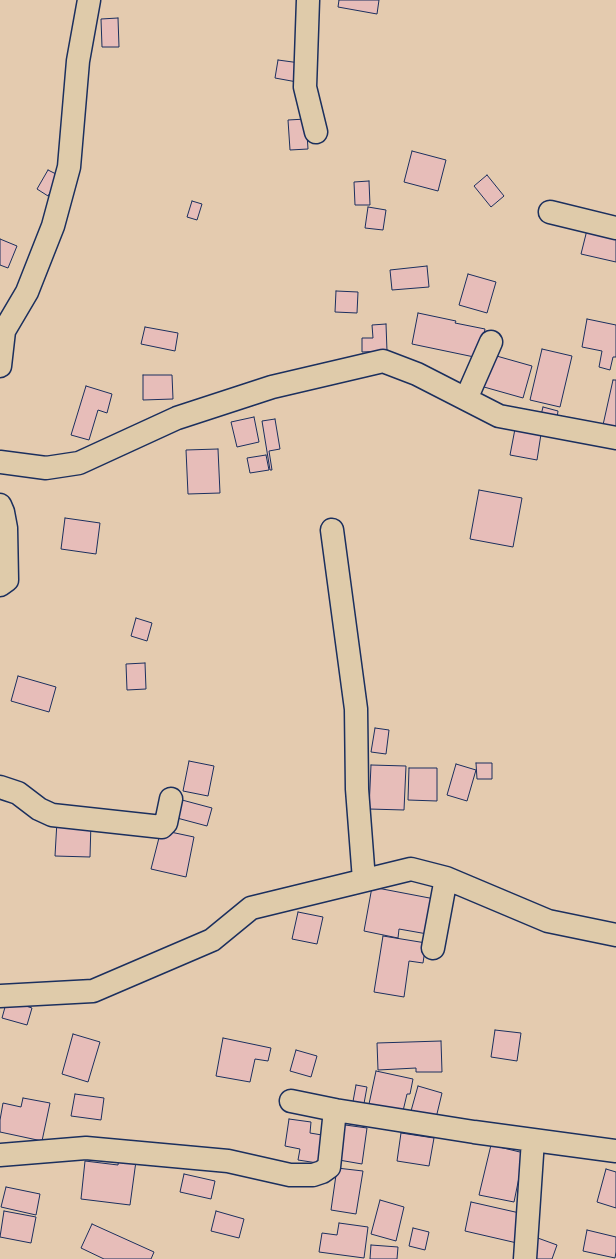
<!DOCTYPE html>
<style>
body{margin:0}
canvas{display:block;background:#e4cbaf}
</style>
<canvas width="616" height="1259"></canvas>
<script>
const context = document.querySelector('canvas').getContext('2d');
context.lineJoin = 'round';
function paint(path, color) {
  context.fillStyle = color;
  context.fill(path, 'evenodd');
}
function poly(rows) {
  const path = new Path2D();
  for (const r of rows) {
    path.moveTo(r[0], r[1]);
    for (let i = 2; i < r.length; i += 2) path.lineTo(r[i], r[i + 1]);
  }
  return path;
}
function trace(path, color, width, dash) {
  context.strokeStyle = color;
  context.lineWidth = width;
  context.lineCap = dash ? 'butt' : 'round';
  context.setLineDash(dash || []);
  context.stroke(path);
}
const building = poly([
 [339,0,379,0,377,14,338,7,339,0],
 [118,18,119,47,102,47,101,19,118,18],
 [278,60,300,63,297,82,275,78,278,60],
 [306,119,308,149,290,150,288,120,306,119],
 [412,151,446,160,438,191,404,182,412,151],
 [48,170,60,176,48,196,37,189,48,170],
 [487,175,504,196,491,207,474,186,487,175],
 [369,181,370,205,355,205,354,182,369,181],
 [192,201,202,204,197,220,187,217,192,201],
 [368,207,386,210,383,230,365,228,368,207],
 [588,226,616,232,616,262,581,254,588,226],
 [0,239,17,246,8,268,0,265,0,239],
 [427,266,429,287,392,290,390,270,427,266],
 [468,274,496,282,487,313,459,305,468,274],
 [336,291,358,292,357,313,335,312,336,291],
 [418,313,456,321,455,323,485,329,479,358,412,344,418,313],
 [587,319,616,325,616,357,613,357,610,370,599,367,602,351,582,347,587,319],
 [386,324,387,351,362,352,362,338,373,338,372,325,386,324],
 [145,327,178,333,175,351,141,344,145,327],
 [542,349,572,356,560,407,530,400,542,349],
 [493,355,532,366,523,398,484,387,493,355],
 [143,375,172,375,173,399,143,400,143,375],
 [613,380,616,380,616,427,603,425,613,380],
 [86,386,112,394,107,413,98,410,89,440,71,435,86,386],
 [543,407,558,411,557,418,541,415,543,407],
 [254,417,259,442,237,447,231,422,254,417],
 [275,419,280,449,269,451,272,470,270,470,262,421,275,419],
 [515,429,541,434,537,460,510,455,515,429],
 [218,449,220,493,188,494,186,450,218,449],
 [266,455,269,470,250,473,247,458,266,455],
 [479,490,522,498,513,547,470,539,479,490],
 [65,518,100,523,96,554,61,549,65,518],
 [136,618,152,623,147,641,131,636,136,618],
 [145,663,146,689,127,690,126,664,145,663],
 [18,676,56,687,49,712,11,701,18,676],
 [375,728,389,730,386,754,371,752,375,728],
 [189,761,214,766,208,796,183,791,189,761],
 [476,763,492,763,492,779,477,779,476,763],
 [456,764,476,770,467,801,447,795,456,764],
 [371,765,406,766,404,810,369,809,371,765],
 [409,768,437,768,437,801,408,800,409,768],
 [182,800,212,808,207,826,177,818,182,800],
 [57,821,91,822,90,857,55,856,57,821],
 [161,830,194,837,186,877,151,869,161,830],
 [372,887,440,900,433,935,399,929,398,938,364,931,372,887],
 [298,912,323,917,317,944,292,939,298,912],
 [383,936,426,943,423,963,409,961,404,997,374,992,383,936],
 [7,1000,32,1008,27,1025,2,1018,7,1000],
 [495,1030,521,1033,517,1061,491,1057,495,1030],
 [73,1034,100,1042,88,1082,62,1074,73,1034],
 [223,1038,271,1048,268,1061,255,1059,250,1082,216,1076,223,1038],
 [441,1041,442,1072,416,1072,416,1068,378,1070,377,1043,441,1041],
 [296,1050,317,1056,311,1077,290,1071,296,1050],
 [376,1071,413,1079,410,1094,407,1094,403,1111,369,1104,376,1071],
 [356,1085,367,1087,363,1109,352,1107,356,1085],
 [418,1086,442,1093,436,1118,411,1111,418,1086],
 [75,1094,104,1098,101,1120,71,1116,75,1094],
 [23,1098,50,1103,42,1141,0,1132,0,1120,3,1103,21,1107,23,1098],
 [289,1119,311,1122,310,1133,328,1136,324,1164,298,1160,300,1149,285,1146,289,1119],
 [338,1124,367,1128,362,1164,333,1159,338,1124],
 [401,1133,434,1138,429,1166,397,1161,401,1133],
 [491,1145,524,1153,514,1202,479,1195,491,1145],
 [119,1158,136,1161,130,1205,81,1199,85,1161,118,1165,119,1158],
 [337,1168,363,1171,356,1214,331,1210,337,1168],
 [606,1169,616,1172,616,1208,597,1202,606,1169],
 [184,1174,215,1181,211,1199,180,1192,184,1174],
 [6,1187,40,1194,36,1215,1,1207,6,1187],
 [380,1200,404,1207,396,1241,371,1234,380,1200],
 [471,1202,524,1214,517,1243,465,1231,471,1202],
 [4,1211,36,1217,31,1243,0,1237,4,1211],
 [216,1211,244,1219,239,1238,211,1231,216,1211],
 [339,1223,368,1227,364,1258,319,1252,322,1233,337,1235,339,1223],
 [92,1224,154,1252,151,1259,104,1259,81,1248,92,1224],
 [413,1228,429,1232,425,1250,409,1246,413,1228],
 [587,1230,616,1237,616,1252,615,1258,583,1251,587,1230],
 [535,1237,557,1245,552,1259,536,1259,528,1256,535,1237],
 [371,1245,398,1247,397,1259,370,1259,371,1245]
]);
const minor = poly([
 [308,0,305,87,316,132],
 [550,212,616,228],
 [0,329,4,331,27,292,53,226,69,167,78,61,89,0],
 [0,366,4,331],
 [466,399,491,342],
 [0,462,46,468,79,463,177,418,272,387,383,361,417,374,499,416,616,438],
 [0,505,3,512,6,528,7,580,0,585],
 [332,530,356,709,357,789,364,880],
 [0,787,18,793,39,809,52,815,162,827,166,823,171,799],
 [433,948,446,878],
 [0,996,93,991,212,940,251,908,411,869,446,878,548,921,616,935],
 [291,1101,335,1110,474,1132,616,1151],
 [0,1155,86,1148,228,1161,290,1175,313,1175,322,1172,329,1167,335,1110],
 [525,1259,533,1140]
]);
paint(building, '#e7bdb9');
trace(building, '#1b2f5e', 1);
trace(minor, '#1b2f5e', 25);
trace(minor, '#dfcbaa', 22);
</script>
